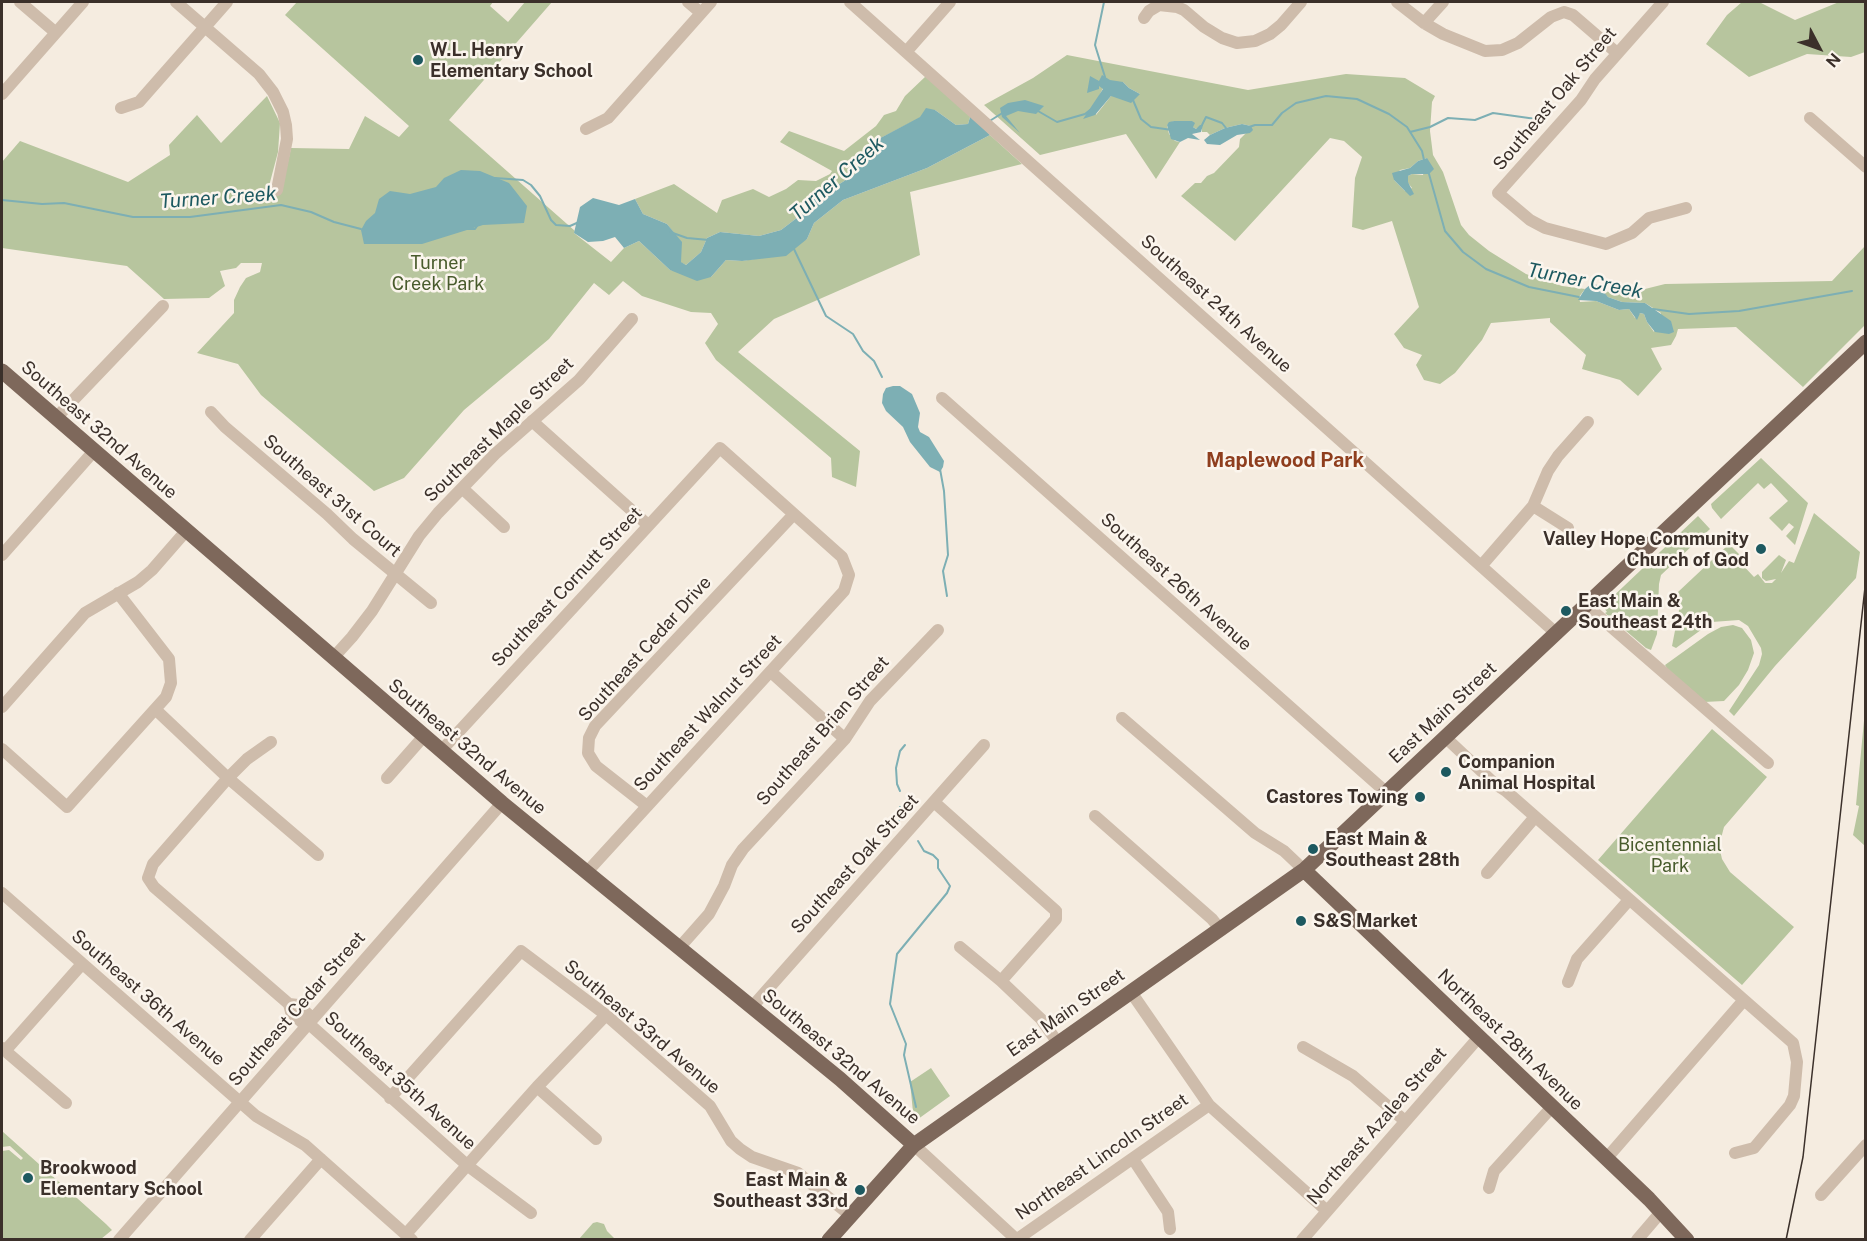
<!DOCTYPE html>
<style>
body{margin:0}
#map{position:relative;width:1867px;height:1241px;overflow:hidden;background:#f5ece0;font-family:"Public Sans",sans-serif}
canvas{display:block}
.frame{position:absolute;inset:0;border:3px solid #3b302a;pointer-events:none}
.north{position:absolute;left:1789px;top:18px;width:60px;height:60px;-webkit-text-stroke:4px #fbf5ed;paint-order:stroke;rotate:131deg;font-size:16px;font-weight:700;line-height:24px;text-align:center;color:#3b302a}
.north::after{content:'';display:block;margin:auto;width:21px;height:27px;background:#3b302a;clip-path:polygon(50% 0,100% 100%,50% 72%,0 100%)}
</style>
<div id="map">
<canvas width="1867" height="1241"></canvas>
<div class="frame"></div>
<div class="north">N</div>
</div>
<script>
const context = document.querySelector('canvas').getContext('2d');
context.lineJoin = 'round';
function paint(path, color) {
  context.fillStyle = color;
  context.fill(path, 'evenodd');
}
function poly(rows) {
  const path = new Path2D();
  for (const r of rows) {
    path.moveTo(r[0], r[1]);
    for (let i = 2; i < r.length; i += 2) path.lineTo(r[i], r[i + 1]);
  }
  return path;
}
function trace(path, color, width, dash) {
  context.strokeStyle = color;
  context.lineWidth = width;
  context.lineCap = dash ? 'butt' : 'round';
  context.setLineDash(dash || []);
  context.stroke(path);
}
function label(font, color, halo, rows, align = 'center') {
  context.font = font + ' "Public Sans",sans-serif';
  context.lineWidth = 5;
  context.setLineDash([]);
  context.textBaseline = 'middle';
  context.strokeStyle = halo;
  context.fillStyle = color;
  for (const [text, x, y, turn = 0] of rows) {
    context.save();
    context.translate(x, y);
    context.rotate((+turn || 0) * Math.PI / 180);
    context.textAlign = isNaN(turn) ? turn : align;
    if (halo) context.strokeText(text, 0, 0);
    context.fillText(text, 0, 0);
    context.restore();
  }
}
const green = poly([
 [297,2,493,2,490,6,508,22,525,2,552,2,449,120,575,231,574,233,611,262,624,248,639,241,670,270,711,277,726,260,742,261,760,258,807,239,814,223,843,200,927,168,990,135,1022,164,910,192,920,255,774,319,738,352,860,451,856,487,832,477,831,458,716,360,705,343,718,324,711,313,691,312,642,296,623,281,609,295,594,283,549,339,464,410,404,478,374,491,261,395,238,364,197,353,234,313,234,300,240,287,246,278,260,272,262,263,241,263,236,268,220,271,225,286,209,298,164,299,127,266,2,248,2,162,20,141,128,182,170,155,169,145,197,115,221,143,267,96,280,123,278,152,269,186,282,190,291,148,349,149,365,116,399,137,409,126,285,15],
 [1742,2,1759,2,1795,20,1839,2,1865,2,1865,52,1851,57,1807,54,1749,77,1706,44,1727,15],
 [1067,55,1248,90,1346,74,1405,78,1435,96,1432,102,1430,131,1433,155,1443,172,1461,225,1469,235,1489,251,1526,274,1562,286,1585,289,1579,297,1580,302,1596,301,1619,310,1629,309,1635,318,1640,313,1644,314,1647,322,1654,332,1661,313,1645,303,1622,302,1608,297,1602,291,1625,294,1665,284,1832,281,1865,246,1865,325,1803,387,1736,327,1678,329,1676,336,1671,345,1651,348,1662,369,1638,396,1620,380,1582,369,1586,355,1550,322,1550,318,1491,323,1482,340,1455,373,1440,384,1424,380,1416,365,1422,355,1404,348,1394,334,1419,307,1392,221,1363,230,1352,227,1355,178,1362,157,1344,141,1330,138,1235,241,1181,196,1195,183,1201,183,1207,176,1214,173,1239,147,1240,139,1246,133,1250,133,1251,126,1242,124,1225,128,1210,135,1207,132,1202,132,1202,125,1196,129,1193,127,1192,121,1174,121,1167,125,1169,134,1175,141,1180,142,1156,179,1126,134,1040,155,984,105,1033,78],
 [1090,77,1099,82,1123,82,1129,88,1140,94,1111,96,1096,115,1098,98,1103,88],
 [1427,158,1423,175,1412,174,1408,176,1408,183,1412,188,1405,191,1394,180,1400,170,1410,168,1418,161],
 [926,76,971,114,968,124,956,125,935,110,871,143,864,151,855,174,821,196,807,201,802,214,781,230,759,236,720,232,707,238,701,252,686,265,680,262,681,242,667,224,643,214,635,199,674,184,717,213,722,200,753,189,769,197,786,189,798,180,816,181,830,174,832,171,780,142,789,131,844,151,876,126,884,115,896,111,905,96],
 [1761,458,1808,503,1795,545,1786,536,1794,527,1789,523,1782,531,1769,518,1788,501,1771,483,1764,489,1758,483,1721,519,1712,508,1711,504],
 [1814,513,1860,552,1856,578,1775,666,1734,716,1729,711,1759,665,1762,654,1761,648,1748,626,1739,620,1712,622,1676,648,1672,646,1680,605,1678,592,1727,546,1732,547,1741,556,1738,560,1754,577,1758,574,1765,583,1772,583,1776,579,1766,581,1762,578,1762,572,1779,555,1786,560,1781,573,1789,561,1794,563],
 [1698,516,1710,529,1661,575,1659,584,1657,634,1651,650,1646,648,1605,613,1607,612,1604,608,1605,604],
 [1733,625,1742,628,1751,640,1754,653,1748,670,1739,685,1724,701,1704,702,1668,670,1665,665,1708,634,1721,627],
 [1865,710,1866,846,1865,846,1853,835,1859,806,1856,805],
 [1712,729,1767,777,1724,827,1719,846,1722,859,1730,872,1794,927,1742,985,1598,860],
 [931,1068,950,1096,914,1122,910,1082],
 [2,1131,106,1224,112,1230,101,1239,2,1239,2,1151,9,1150,21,1160,23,1158,10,1146,2,1147],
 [597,1222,604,1224,607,1231,615,1239,579,1239,593,1223]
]);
const water = poly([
 [1102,75,1110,80,1123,82,1129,88,1140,94,1131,103,1111,96,1095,115,1083,119,1103,89,1099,86,1099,89,1087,93,1090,76,1099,81],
 [1025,100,1044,106,1036,114,1018,111,1006,116,1020,133,1002,117,1000,108,1008,103],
 [926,108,935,110,956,125,968,124,971,114,990,135,927,168,843,200,814,223,807,239,786,256,742,261,726,260,711,277,697,281,670,270,639,241,624,248,615,237,603,241,588,242,574,233,580,207,593,198,619,205,635,199,643,214,667,224,682,242,681,262,686,265,701,252,707,238,720,232,759,236,781,230,802,214,807,202,821,196,855,174,864,151,871,143,920,117],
 [1174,121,1192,121,1195,123,1193,127,1196,129,1200,125,1203,125,1201,132,1192,134,1200,140,1188,138,1180,142,1171,139,1167,125,1169,122],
 [1242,124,1251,126,1253,130,1250,133,1237,135,1220,145,1207,144,1204,140,1210,135,1225,128],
 [1427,158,1434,169,1429,174,1412,174,1408,176,1408,182,1414,194,1410,196,1394,180,1392,173,1410,168,1418,161],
 [461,170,480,171,509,183,527,206,524,223,483,225,422,244,364,244,361,230,366,221,375,213,379,199,390,191,410,194,436,187,444,178],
 [1591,284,1598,285,1608,297,1622,302,1645,303,1671,321,1674,332,1669,334,1655,332,1647,322,1644,314,1640,313,1637,320,1629,309,1619,310,1596,301,1578,300,1585,289],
 [893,386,900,386,912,394,920,413,918,427,920,432,929,437,944,461,943,467,940,472,930,467,910,442,903,427,886,411,882,403,883,394,886,388]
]);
const stream = poly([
 [1104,2,1095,45,1105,77],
 [1133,100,1141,119,1151,127,1172,130],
 [1038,111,1057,122,1085,114,1090,110],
 [988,122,1004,112],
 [1202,125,1206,117,1222,123,1226,128],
 [1249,127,1255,125,1272,125,1282,113,1296,103,1326,96,1357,99,1389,114,1407,127,1422,151,1424,160],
 [1410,132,1430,127,1448,118,1475,120,1493,113,1536,119],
 [1429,174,1445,231,1463,252,1486,269,1529,287,1579,297],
 [495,178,523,180,531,185,540,196,551,220,556,225,570,226,579,222],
 [2,200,42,204,64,203,133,217,190,217,281,205,311,212,334,222,361,229],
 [467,229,475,229,477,226],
 [670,232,687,238,709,240],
 [793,247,826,316,853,334,863,351,874,361,882,377],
 [1653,309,1689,314,1739,311,1852,291],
 [940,469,944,491,948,555,943,571,947,596],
 [900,791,897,784,896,768,900,751,905,745],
 [899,821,900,807],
 [916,1107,904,1055,906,1044,890,1004,897,954,947,893,950,886,938,868,938,860,933,855,924,851,918,841]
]);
const minor = poly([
 [20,2,55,32],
 [176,2,259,74,273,92,283,112,286,125,287,139,277,190],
 [688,2,701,13],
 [850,2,1557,634],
 [1397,2,1424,23,1443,34,1485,51,1502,50,1518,43,1551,17,1564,12,1573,15,1617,53],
 [1663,2,1595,79,1581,100,1498,193,1530,220,1545,228,1606,244,1632,233,1649,218,1686,208],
 [1144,18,1149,11,1159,5,1177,7,1184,10,1204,27,1222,38,1237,43,1255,41,1270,34,1281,25,1301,2],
 [1424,23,1443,2],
 [906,52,950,2],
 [2,94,83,2],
 [121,108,139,102,227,2],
 [1810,118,1866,167],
 [586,129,608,118,711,2],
 [942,398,1387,793],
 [211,412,225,427,327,514,353,539,431,603],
 [56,418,163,306],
 [532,421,648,525],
 [462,488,504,527],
 [1533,506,1568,528],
 [2,555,94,451],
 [1482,565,1533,506,1548,471,1558,456,1588,422],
 [1587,606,1768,763],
 [333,658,352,637,372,611,419,536,438,513,495,454,579,380,632,319],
 [771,672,845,739],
 [2,707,85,613,138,582,152,570,186,531],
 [155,709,228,778,318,855],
 [1122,718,1255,833,1284,851,1304,870],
 [1446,738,1495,784,1506,791,1793,1043,1797,1062,1794,1096,1790,1105,1754,1148,1735,1153],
 [271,742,247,759,228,778,153,864,148,878,154,887,289,1004,291,1012,306,1026],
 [2,749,67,807,166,697,171,683,169,659,118,593],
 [441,751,720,448,842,557,849,575,844,591,587,872],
 [387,778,424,736],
 [934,802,1056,911,1056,919,1001,981,1041,1019,1058,1043],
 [647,806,596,766,588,753,589,738,595,726,794,514],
 [1095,816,1212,919,1220,929],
 [1487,873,1535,817],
 [2,893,256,1116,305,1145,412,1240],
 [960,947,1001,981],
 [679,948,709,914,724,886,732,865,743,849,845,739,870,701,938,630],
 [1568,982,1577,959,1629,900],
 [1131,992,1209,1105,1327,1211],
 [289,1004,298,1005,312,1018],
 [752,1007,984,745],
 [308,1023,468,1166,531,1213],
 [1303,1047,1353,1076,1405,1121],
 [2,1048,66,1103],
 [5,1051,82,964],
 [537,1087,596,1139],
 [390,1098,521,951,606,1015,710,1106,731,1141,740,1149,752,1157,798,1173,850,1215],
 [914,1145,1017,1240],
 [1133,1159,1168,1212,1170,1229],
 [1606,1159,1744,1000],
 [1489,1188,1494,1171,1552,1107],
 [1821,1195,1866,1145],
 [406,1234,537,1087,606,1015],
 [119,1240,502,803],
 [250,1240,321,1159],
 [1016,1240,1209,1105],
 [1302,1240,1479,1037],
 [1637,1240,1661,1212]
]);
const major = poly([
 [2,371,502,803,840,1079,914,1145],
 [1304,870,1649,1199,1687,1240],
 [829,1240,914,1145,1304,870,1866,342]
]);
const tram = poly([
 [1786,1240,1803,1157,1866,578]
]);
const markers = [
 [418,60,6,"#1d5960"],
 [1761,549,6,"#1d5960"],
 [1566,611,6,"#1d5960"],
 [1446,772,6,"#1d5960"],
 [1420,797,6,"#1d5960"],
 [1313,849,6,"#1d5960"],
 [1301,921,6,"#1d5960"],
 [28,1178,6,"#1d5960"],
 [860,1190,6,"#1d5960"]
];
const poiNames = [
 ["W.L. Henry",430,50],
 ["Elementary School",430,71],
 ["Valley Hope Community",1749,539,"right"],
 ["Church of God",1749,560,"right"],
 ["East Main &",1578,601],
 ["Southeast 24th",1578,622],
 ["Companion",1458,762],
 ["Animal Hospital",1458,783],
 ["Castores Towing",1408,797,"right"],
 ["East Main &",1325,839],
 ["Southeast 28th",1325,860],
 ["S&S Market",1313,921],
 ["Brookwood",40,1168],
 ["Elementary School",40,1189],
 ["East Main &",848,1180,"right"],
 ["Southeast 33rd",848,1201,"right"]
];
const streetNames = [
 ["Southeast Oak Street",1555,99,-50],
 ["Southeast 24th Avenue",1216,304,42],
 ["Southeast 32nd Avenue",99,430,41],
 ["Southeast Maple Street",499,430,-44],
 ["Southeast 31st Court",332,496,41],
 ["Southeast 26th Avenue",1176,582,42],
 ["Southeast Cornutt Street",567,587,-47],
 ["Southeast Cedar Drive",645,649,-48],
 ["Southeast Walnut Street",708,713,-47],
 ["East Main Street",1443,713,-43],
 ["Southeast Brian Street",823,731,-49],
 ["Southeast 32nd Avenue",467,747,40],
 ["Southeast Oak Street",855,864,-48],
 ["Southeast 36th Avenue",148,998,41],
 ["Southeast Cedar Street",297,1009,-49],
 ["East Main Street",1066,1013,-35],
 ["Southeast 33rd Avenue",642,1027,40],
 ["Northeast 28th Avenue",1510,1040,44],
 ["Southeast 32nd Avenue",841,1057,40],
 ["Southeast 35th Avenue",400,1081,42],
 ["Northeast Azalea Street",1377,1126,-49],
 ["Northeast Lincoln Street",1102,1157,-35]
];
const parkNames = [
 ["Turner",438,263],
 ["Creek Park",438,284],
 ["Bicentennial",1670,845],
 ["Park",1670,866]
];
const waterNames = [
 ["Turner Creek",837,179,-41],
 ["Turner Creek",218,198,-4],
 ["Turner Creek",1585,281,11]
];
const neighbourhoodNames = [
 ["Maplewood Park",1285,461]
];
paint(green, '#b7c59e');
paint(water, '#7dafb4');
trace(stream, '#7dafb4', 2);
trace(minor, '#cebcab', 12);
trace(major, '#7e685b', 15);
trace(tram, '#3b302a', 1.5);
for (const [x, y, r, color] of markers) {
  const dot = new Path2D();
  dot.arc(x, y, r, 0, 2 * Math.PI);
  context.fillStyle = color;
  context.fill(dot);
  trace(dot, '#fbf5ed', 2);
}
label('bold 18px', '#3b302a', '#fbf5ed', poiNames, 'left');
label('18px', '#3b302a', '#fbf5ed', streetNames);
label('18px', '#485b2c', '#fbf5ed', parkNames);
label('italic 20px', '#1d5960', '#fbf5ed', waterNames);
label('bold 20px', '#8f3e1e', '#fbf5ed', neighbourhoodNames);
</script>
